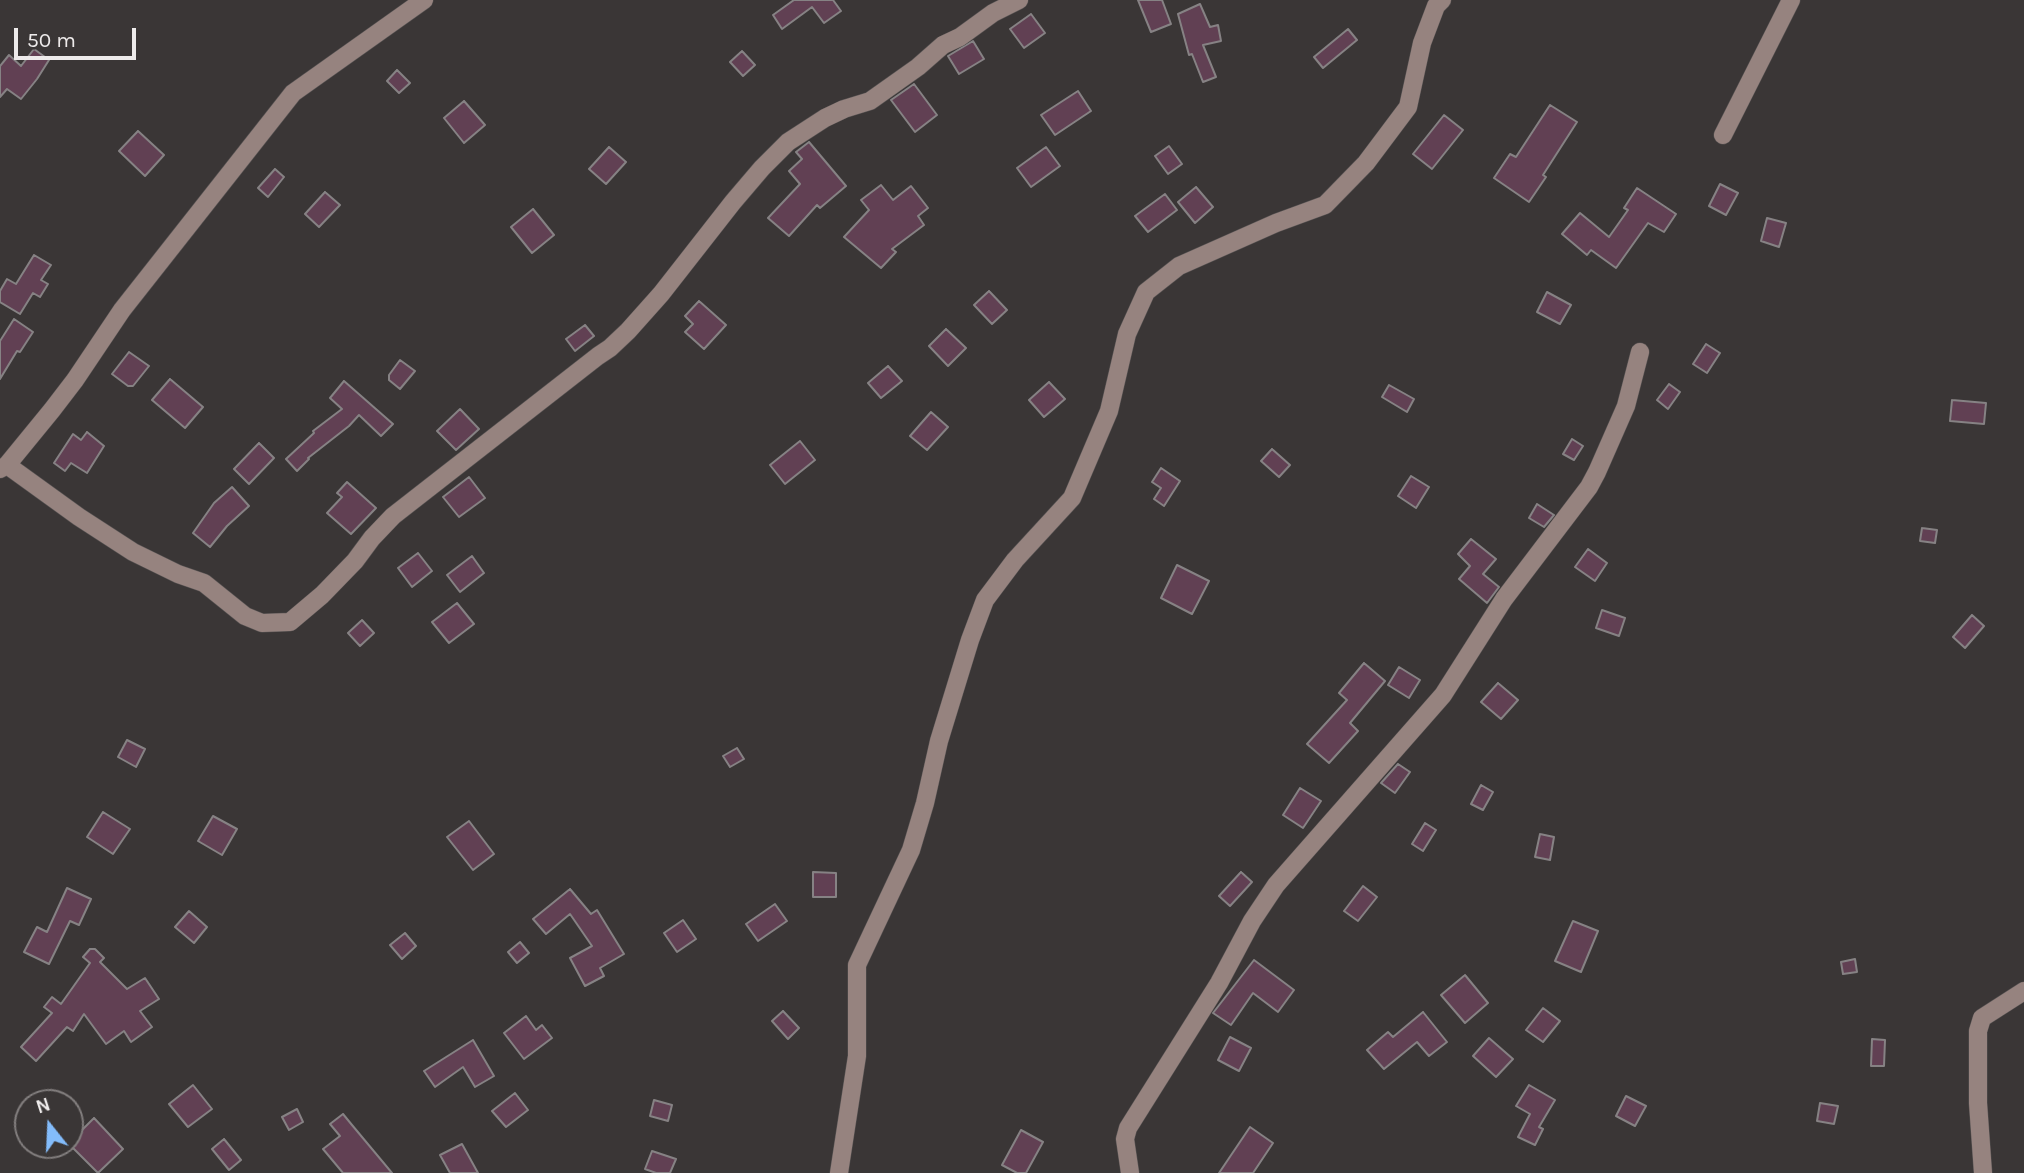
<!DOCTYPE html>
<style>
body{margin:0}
#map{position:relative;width:2024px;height:1173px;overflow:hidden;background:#3a3636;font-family:Karla,sans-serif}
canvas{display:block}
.north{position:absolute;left:14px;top:1089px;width:70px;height:70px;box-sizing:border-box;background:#3a3636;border:2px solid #827e7e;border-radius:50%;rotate:342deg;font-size:19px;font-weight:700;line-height:28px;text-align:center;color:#eeebeb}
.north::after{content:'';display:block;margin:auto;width:24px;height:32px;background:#83bcfb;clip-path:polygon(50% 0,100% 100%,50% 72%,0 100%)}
.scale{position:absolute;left:14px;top:28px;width:122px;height:32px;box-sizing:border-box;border:4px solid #eeebeb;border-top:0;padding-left:9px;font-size:21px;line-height:24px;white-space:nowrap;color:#eeebeb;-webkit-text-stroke:5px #3a3636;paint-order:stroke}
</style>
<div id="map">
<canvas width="2024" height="1173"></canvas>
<div class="north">N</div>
<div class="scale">50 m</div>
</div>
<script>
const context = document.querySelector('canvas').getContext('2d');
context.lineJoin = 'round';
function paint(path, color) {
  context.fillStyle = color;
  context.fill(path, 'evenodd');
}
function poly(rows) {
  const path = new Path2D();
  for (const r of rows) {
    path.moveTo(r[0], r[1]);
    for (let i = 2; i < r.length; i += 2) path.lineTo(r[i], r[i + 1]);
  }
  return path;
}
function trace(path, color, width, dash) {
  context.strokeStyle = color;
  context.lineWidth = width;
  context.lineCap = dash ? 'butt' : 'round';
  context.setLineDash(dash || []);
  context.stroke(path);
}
const building = poly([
 [794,0,833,0,841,11,824,23,812,7,782,29,773,15,794,0],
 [1138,0,1162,0,1171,24,1151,32,1138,0],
 [1200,4,1210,27,1218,25,1221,41,1203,45,1216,77,1203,82,1192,54,1189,55,1178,14,1200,4],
 [1031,14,1045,33,1024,48,1010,29,1031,14],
 [1348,29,1357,40,1323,68,1314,57,1348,29],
 [973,41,984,59,959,74,948,56,973,41],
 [34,49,49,60,37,79,21,99,7,89,0,97,0,66,9,55,21,66,34,49],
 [742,51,755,65,743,76,730,62,742,51],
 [397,70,410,83,399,93,387,81,397,70],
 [914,84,937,115,915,132,891,100,914,84],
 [1078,91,1091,111,1055,135,1041,115,1078,91],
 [464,101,485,125,464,143,444,118,464,101],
 [1550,105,1577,122,1543,175,1546,177,1529,202,1494,178,1510,154,1516,157,1550,105],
 [1444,115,1463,130,1432,169,1413,154,1444,115],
 [138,131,164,155,145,176,119,151,138,131],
 [809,142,846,186,820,208,817,205,789,236,768,218,800,184,789,171,802,159,796,152,809,142],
 [1169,146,1182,164,1168,174,1155,156,1169,146],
 [609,147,626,162,606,184,589,169,609,147],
 [1046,147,1060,166,1031,187,1017,168,1046,147],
 [275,169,284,177,268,197,258,188,275,169],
 [1720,184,1738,193,1726,215,1709,206,1720,184],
 [881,185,893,200,911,186,928,208,918,216,924,225,892,249,896,252,881,268,844,237,869,210,861,200,881,185],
 [1196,187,1213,207,1195,223,1178,202,1196,187],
 [1637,188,1676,214,1664,232,1648,223,1616,268,1591,250,1587,255,1562,234,1580,213,1609,237,1628,210,1624,208,1637,188],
 [325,192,340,205,319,227,305,214,325,192],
 [1165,194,1177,210,1148,232,1135,216,1165,194],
 [533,209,554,235,532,253,511,227,533,209],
 [1767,218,1786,223,1779,247,1761,241,1767,218],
 [34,255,51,265,41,280,48,284,40,297,33,293,20,314,0,302,0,291,7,279,16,284,34,255],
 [989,291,1007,310,992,324,974,305,989,291],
 [1547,292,1571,305,1560,324,1537,312,1547,292],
 [699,301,726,325,704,349,685,332,693,324,685,316,699,301],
 [14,319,33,332,20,352,17,351,0,379,0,341,14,319],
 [585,325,594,336,575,351,566,339,585,325],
 [946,329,966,348,948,366,929,346,946,329],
 [1706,344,1720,353,1707,373,1693,364,1706,344],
 [129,352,149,366,133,386,128,386,112,374,129,352],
 [400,360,415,371,400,389,389,380,389,375,400,360],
 [888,366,902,381,881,398,868,383,888,366],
 [170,379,203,407,185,428,152,400,170,379],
 [344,381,393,424,381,436,359,415,349,426,308,458,309,459,297,471,286,459,314,433,313,431,342,409,330,398,344,381],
 [1049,382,1065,399,1044,417,1029,400,1049,382],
 [1669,384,1680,392,1668,409,1657,400,1669,384],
 [1389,385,1414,399,1407,412,1382,397,1389,385],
 [1952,400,1986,403,1984,424,1950,421,1952,400],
 [460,409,479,429,456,450,437,431,460,409],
 [931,412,948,427,927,450,910,436,931,412],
 [87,432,104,446,87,473,71,463,65,471,54,463,73,434,81,440,87,432],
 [1572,439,1583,446,1574,460,1563,454,1572,439],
 [800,441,815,460,785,484,770,465,800,441],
 [259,443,274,458,249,484,234,469,259,443],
 [1272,449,1290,465,1279,477,1261,461,1272,449],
 [1161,468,1180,481,1164,506,1154,499,1161,488,1152,482,1161,468],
 [1411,476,1429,487,1416,508,1398,496,1411,476],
 [469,477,485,498,459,517,443,497,469,477],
 [347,482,376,508,351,534,327,513,342,497,337,493,347,482],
 [232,487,249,506,227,526,210,547,193,533,214,503,232,487],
 [1537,504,1554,515,1544,527,1529,518,1537,504],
 [1922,528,1937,530,1935,543,1920,541,1922,528],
 [1471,539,1496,559,1483,574,1499,587,1487,603,1459,579,1470,566,1458,554,1471,539],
 [1588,549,1607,563,1595,581,1575,567,1588,549],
 [418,553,432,571,412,587,398,568,418,553],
 [472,556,484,573,460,592,447,575,472,556],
 [1177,565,1209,581,1192,614,1161,598,1177,565],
 [457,603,474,624,449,643,432,622,457,603],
 [1602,610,1625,618,1619,636,1596,628,1602,610],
 [1972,615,1984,626,1965,648,1953,637,1972,615],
 [362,620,374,633,360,646,348,633,362,620],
 [1364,663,1385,681,1350,723,1358,731,1329,763,1307,744,1347,700,1339,693,1364,663],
 [1399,667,1420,680,1409,698,1388,685,1399,667],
 [1498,683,1518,700,1501,719,1481,702,1498,683],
 [127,740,145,749,136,767,118,757,127,740],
 [737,748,744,759,730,767,723,756,737,748],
 [1398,764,1410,772,1395,793,1381,783,1398,764],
 [1481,785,1493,792,1483,810,1471,804,1481,785],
 [1300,788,1321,801,1303,828,1283,815,1300,788],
 [103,812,130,829,113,854,87,837,103,812],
 [213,816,237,829,222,855,198,841,213,816],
 [469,821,494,854,473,870,447,837,469,821],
 [1425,823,1436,830,1423,851,1412,844,1425,823],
 [1540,834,1554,837,1550,860,1535,857,1540,834],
 [813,872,836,873,836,897,813,897,813,872],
 [1241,872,1252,882,1230,906,1219,896,1241,872],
 [1363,886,1377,897,1358,921,1344,911,1363,886],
 [67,888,91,899,79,925,70,921,49,964,24,952,37,927,47,932,67,888],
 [570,889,591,914,597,910,624,954,600,968,604,976,585,986,570,958,592,946,570,914,546,934,533,919,570,889],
 [775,904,787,921,758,941,746,924,775,904],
 [189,911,207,927,194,943,175,927,189,911],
 [683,920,696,939,677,952,664,933,683,920],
 [1573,921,1598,931,1581,972,1555,961,1573,921],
 [405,933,416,946,402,959,390,945,405,933],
 [520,942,529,953,517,963,508,952,520,942],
 [90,949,95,949,104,958,100,962,127,989,145,978,159,999,140,1011,152,1027,131,1042,124,1031,106,1044,84,1014,73,1031,67,1027,36,1061,21,1047,52,1013,44,1007,52,997,61,1004,90,963,83,957,90,949],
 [1855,959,1857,972,1843,974,1841,962,1855,959],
 [1254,960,1294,990,1278,1012,1253,993,1231,1025,1213,1013,1254,960],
 [1465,975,1488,1003,1465,1023,1441,995,1465,975],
 [1543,1008,1560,1021,1543,1042,1526,1030,1543,1008],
 [783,1011,799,1028,788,1039,772,1021,783,1011],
 [1423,1012,1447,1042,1429,1056,1417,1042,1384,1069,1367,1050,1388,1032,1393,1037,1423,1012],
 [526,1016,536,1030,542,1025,552,1038,524,1059,504,1033,526,1016],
 [1230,1037,1251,1048,1239,1071,1218,1060,1230,1037],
 [1489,1038,1513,1059,1496,1077,1473,1056,1489,1038],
 [1872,1039,1885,1040,1884,1066,1871,1066,1872,1039],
 [473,1040,494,1076,475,1087,463,1067,435,1087,424,1071,473,1040],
 [193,1085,212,1109,188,1127,169,1104,193,1085],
 [1529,1085,1555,1100,1539,1127,1543,1129,1535,1145,1518,1137,1530,1114,1516,1106,1529,1085],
 [515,1093,528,1110,506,1127,492,1111,515,1093],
 [1626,1096,1646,1106,1635,1126,1616,1116,1626,1096],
 [654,1100,672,1105,668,1121,650,1116,654,1100],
 [1820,1103,1838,1106,1834,1124,1817,1121,1820,1103],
 [297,1109,303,1122,289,1130,282,1117,297,1109],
 [343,1114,352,1125,392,1173,343,1173,323,1149,340,1136,330,1124,343,1114],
 [94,1118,123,1149,98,1173,70,1145,70,1142,94,1118],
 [1250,1127,1273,1143,1253,1173,1219,1173,1250,1127],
 [1021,1130,1043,1142,1026,1173,1017,1173,1002,1165,1021,1130],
 [224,1139,241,1160,229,1170,212,1149,224,1139],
 [462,1144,478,1173,450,1173,440,1155,462,1144],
 [652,1151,676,1159,670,1173,656,1173,645,1169,652,1151]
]);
const minor = poly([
 [1723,135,1791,0],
 [7,465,79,517,133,552,178,574,204,583,245,616,262,623,290,622,322,595,355,561,372,538,393,516,598,356,610,348,628,331,661,294,733,202,762,168,788,142,825,118,844,109,870,101,918,67,943,45,960,37,993,13,1019,0],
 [0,469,7,465,52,410,75,380,122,310,293,93,424,0],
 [839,1173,857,1056,857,965,911,850,925,803,939,741,970,640,985,600,1015,560,1072,498,1109,411,1127,334,1146,292,1179,266,1276,223,1325,205,1366,163,1408,107,1422,43,1436,6,1442,0],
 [1130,1173,1125,1139,1128,1128,1219,983,1252,921,1276,885,1443,695,1504,599,1589,487,1597,472,1626,406,1640,352],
 [1983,1173,1978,1103,1978,1031,1982,1018,2024,991]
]);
paint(building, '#614053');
trace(building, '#868284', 2);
trace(minor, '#575353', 19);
trace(minor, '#96837f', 18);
</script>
